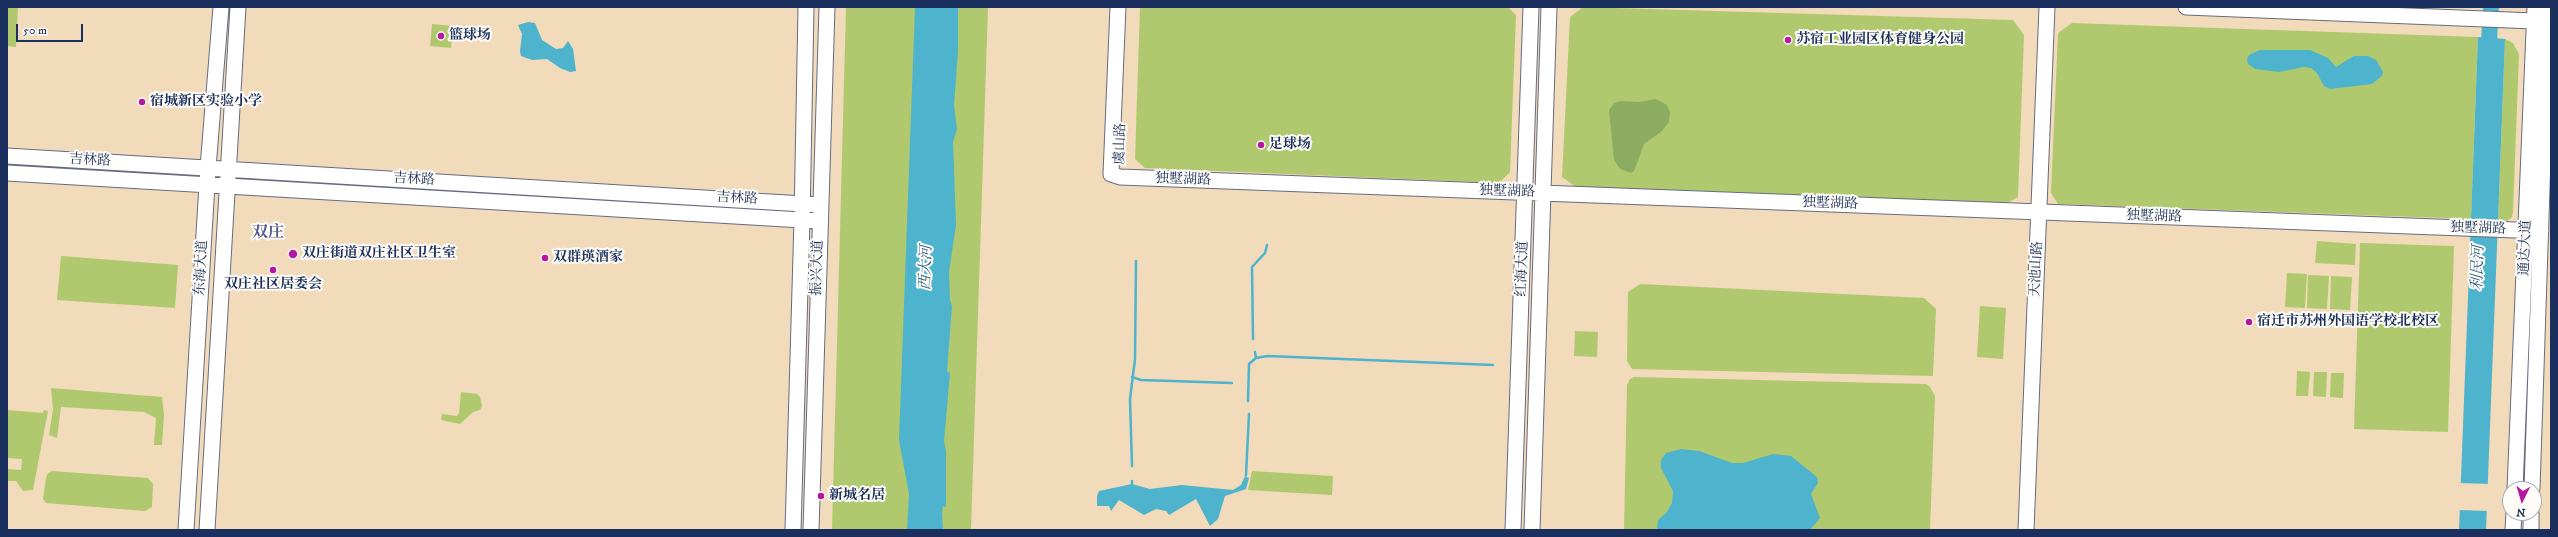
<!DOCTYPE html>
<meta charset="utf-8">
<style>
body{margin:0}
#map{position:relative;width:2558px;height:537px;overflow:hidden;background:#f2dbbb;font-family:"IM FELL DW Pica",serif}
canvas{display:block}
.frame{position:absolute;inset:0;border:8px solid #1b2f5e;pointer-events:none}
.north{position:absolute;left:2502px;top:481px;width:40px;height:40px;box-sizing:border-box;background:#fdfcf7;border:1px solid #a3aaba;border-radius:50%;rotate:185deg;font-size:11px;font-weight:700;line-height:16px;text-align:center;color:#1b2f5e}
.north::after{content:'';display:block;margin:auto;width:14px;height:18px;background:#b5179e;clip-path:polygon(50% 0,100% 100%,50% 72%,0 100%)}
.scale{position:absolute;left:16px;top:24px;width:67px;height:18px;box-sizing:border-box;border:2px solid #1b2f5e;border-top:0;padding-left:5px;font-size:12px;line-height:14px;white-space:nowrap;color:#1b2f5e;-webkit-text-stroke:3px #fdfcf7;paint-order:stroke}
</style>
<div id="map">
<canvas width="2558" height="537"></canvas>
<div class="frame"></div>
<div class="north">N</div>
<div class="scale">50 m</div>
</div>
<script>
const context = document.querySelector('canvas').getContext('2d');
context.lineJoin = 'round';
function paint(path, color) {
  context.fillStyle = color;
  context.fill(path, 'evenodd');
}
function poly(rows) {
  const path = new Path2D();
  for (const r of rows) {
    path.moveTo(r[0], r[1]);
    for (let i = 2; i < r.length; i += 2) path.lineTo(r[i], r[i + 1]);
  }
  return path;
}
function trace(path, color, width, dash) {
  context.strokeStyle = color;
  context.lineWidth = width;
  context.lineCap = dash ? 'butt' : 'round';
  context.setLineDash(dash || []);
  context.stroke(path);
}
function label(font, color, halo, rows, align = 'center') {
  context.font = font + ' "IM FELL DW Pica","Noto Serif SC",serif';
  context.lineWidth = 4;
  context.setLineDash([]);
  context.textBaseline = 'middle';
  context.strokeStyle = halo;
  context.fillStyle = color;
  for (const [text, x, y, turn = 0] of rows) {
    context.save();
    context.translate(x, y);
    context.rotate((+turn || 0) * Math.PI / 180);
    context.textAlign = isNaN(turn) ? turn : align;
    if (halo) context.strokeText(text, 0, 0);
    context.fillText(text, 0, 0);
    context.restore();
  }
}
const green = poly([
 [7,7,18,7,16,47,7,46],
 [846,7,988,7,971,530,832,530],
 [1140,7,1508,7,1516,15,1510,172,1499,183,1145,168,1135,159],
 [1583,7,2013,20,2024,35,2018,197,2006,204,1576,187,1562,177,1570,17],
 [2072,23,2478,37,2471,219,2058,204,2051,193,2058,33],
 [432,24,453,26,451,48,430,46],
 [2505,39,2513,43,2519,54,2513,212,2512,217,2507,221,2498,220],
 [2317,241,2356,244,2355,265,2315,263],
 [2360,243,2454,246,2448,432,2354,429],
 [61,256,178,265,175,308,57,300],
 [2287,273,2307,274,2305,308,2285,307],
 [2308,275,2329,276,2327,309,2307,308],
 [2331,276,2352,277,2350,310,2330,309],
 [1640,284,1924,298,1936,309,1933,376,1632,369,1627,361,1628,292],
 [1980,306,2006,308,2003,359,1977,357],
 [1575,331,1598,332,1597,357,1574,356],
 [2297,371,2310,372,2308,396,2296,396],
 [2314,372,2327,372,2326,397,2313,396],
 [2331,373,2344,373,2343,398,2330,397],
 [1634,377,1926,384,1930,387,1935,396,1930,530,1624,530,1627,385,1630,379],
 [51,388,162,397,164,415,162,445,154,445,156,418,144,412,61,407,57,438,49,435,53,409],
 [461,392,477,394,480,397,482,406,480,410,473,412,460,424,441,420,442,414,457,416,459,413],
 [7,410,43,413,44,410,48,411,33,490,23,491,16,481,7,481,7,469,21,470,22,459,7,458],
 [52,471,148,478,153,484,152,507,145,511,46,503,43,499,46,478,48,473],
 [1252,471,1333,476,1332,495,1248,490]
]);
const forest = poly([
 [1656,99,1667,105,1670,112,1669,122,1662,131,1644,144,1634,171,1631,173,1620,169,1614,160,1609,110,1614,103,1621,101,1639,102]
]);
const water = poly([
 [915,7,958,7,958,51,954,106,957,129,953,142,956,225,949,272,950,300,952,306,947,371,950,373,944,441,946,452,946,507,943,506,942,512,943,530,907,530,909,494,899,440],
 [528,22,535,23,542,40,556,49,563,48,568,41,573,49,576,71,570,72,560,68,547,59,532,60,521,56,520,51,522,34,518,25],
 [2478,37,2505,39,2486,530,2459,530],
 [2260,50,2310,50,2328,58,2336,67,2354,56,2368,56,2376,60,2383,72,2382,76,2372,84,2330,89,2324,86,2317,73,2311,68,2304,67,2279,72,2255,69,2248,64,2247,59,2249,55],
 [1681,449,1699,451,1732,463,1743,463,1773,454,1791,456,1817,477,1818,483,1811,494,1820,518,1810,530,1657,530,1658,520,1667,512,1672,503,1673,491,1661,468,1661,460,1666,453],
 [1245,476,1249,478,1246,489,1225,496,1218,519,1210,526,1196,499,1169,515,1166,511,1156,509,1144,515,1119,500,1111,511,1109,506,1097,506,1097,496,1099,491,1132,484,1150,489,1182,485,1233,490,1241,485]
]);
const pier = poly([
 [2459,483,2490,484,2489,511,2458,510]
]);
const stream = poly([
 [1253,339,1252,267,1265,253,1267,245],
 [1255,352,1256,358],
 [1132,377,1141,380,1232,383],
 [1248,401,1249,364,1256,358,1267,356,1493,365],
 [1132,466,1130,399,1135,359,1136,261],
 [1246,475,1249,414],
 [1132,484,1132,481]
]);
const river = poly([
 [2488,59,2491,7]
]);
const secondary = poly([
 [1118,7,1111,174,1120,177,2541,231],
 [2186,7,2534,21,2543,24],
 [7,156,820,205],
 [7,173,819,221],
 [2515,489,2535,7],
 [2532,489,2548,7],
 [186,530,208,168,221,7],
 [207,530,238,7],
 [793,530,802,220,806,7],
 [811,530,827,7],
 [1513,530,1531,7],
 [1532,530,1549,7],
 [2026,530,2047,7],
 [2513,530,2514,513],
 [2531,530,2531,513]
]);
const markers = [
 [441,36,4,"#b5179e"],
 [1788,40,4,"#b5179e"],
 [142,102,4,"#b5179e"],
 [1261,145,4,"#b5179e"],
 [293,254,5,"#b5179e"],
 [545,258,4,"#b5179e"],
 [273,270,4,"#b5179e"],
 [2249,322,4,"#b5179e"],
 [821,496,4,"#b5179e"]
];
const poiNames = [
 ["篮球场",449,36],
 ["苏宿工业园区体育健身公园",1796,40],
 ["宿城新区实验小学",150,102],
 ["足球场",1269,145],
 ["双庄街道双庄社区卫生室",302,254],
 ["双群瑛酒家",553,258],
 ["双庄社区居委会",273,285,"center"],
 ["宿迁市苏州外国语学校北校区",2257,322],
 ["新城名居",829,496]
];
const streetNames = [
 ["虞山路",1121,144,-88],
 ["吉林路",90,161,3],
 ["吉林路",414,180,3],
 ["独墅湖路",1183,180,2],
 ["独墅湖路",1507,192,2],
 ["吉林路",737,199,3],
 ["独墅湖路",1830,204,2],
 ["独墅湖路",2154,217,2],
 ["独墅湖路",2478,229,2],
 ["通达大道",2526,248,-88],
 ["东海大道",202,268,-87],
 ["振兴大道",818,268,-88],
 ["红海大道",1523,269,-88],
 ["天池山路",2037,269,-87]
];
const waterNames = [
 ["西大河",927,268,-88],
 ["利民河",2479,268,-88]
];
const quarterNames = [
 ["双庄",268,234]
];
paint(green, '#b0c96e');
paint(forest, '#8cad61');
paint(water, '#4eb3cd');
paint(pier, '#f2dbbb');
trace(stream, '#4eb3cd', 2.5);
trace(river, '#4eb3cd', 16);
trace(secondary, '#666b7f', 17);
trace(secondary, '#fff', 15);
for (const [x, y, r, color] of markers) {
  const dot = new Path2D();
  dot.arc(x, y, r, 0, 2 * Math.PI);
  context.fillStyle = color;
  context.fill(dot);
  trace(dot, '#fdfcf7', 1.5);
}
label('bold 14px', '#1b2f5e', '#fdfcf7', poiNames, 'left');
label('14px', '#1b2f5e', '#fdfcf7', streetNames);
label('italic 15px', '#2d5d85', '#fdfcf7', waterNames);
label('bold 16px', '#525b90', '#fdfcf7', quarterNames);
</script>
